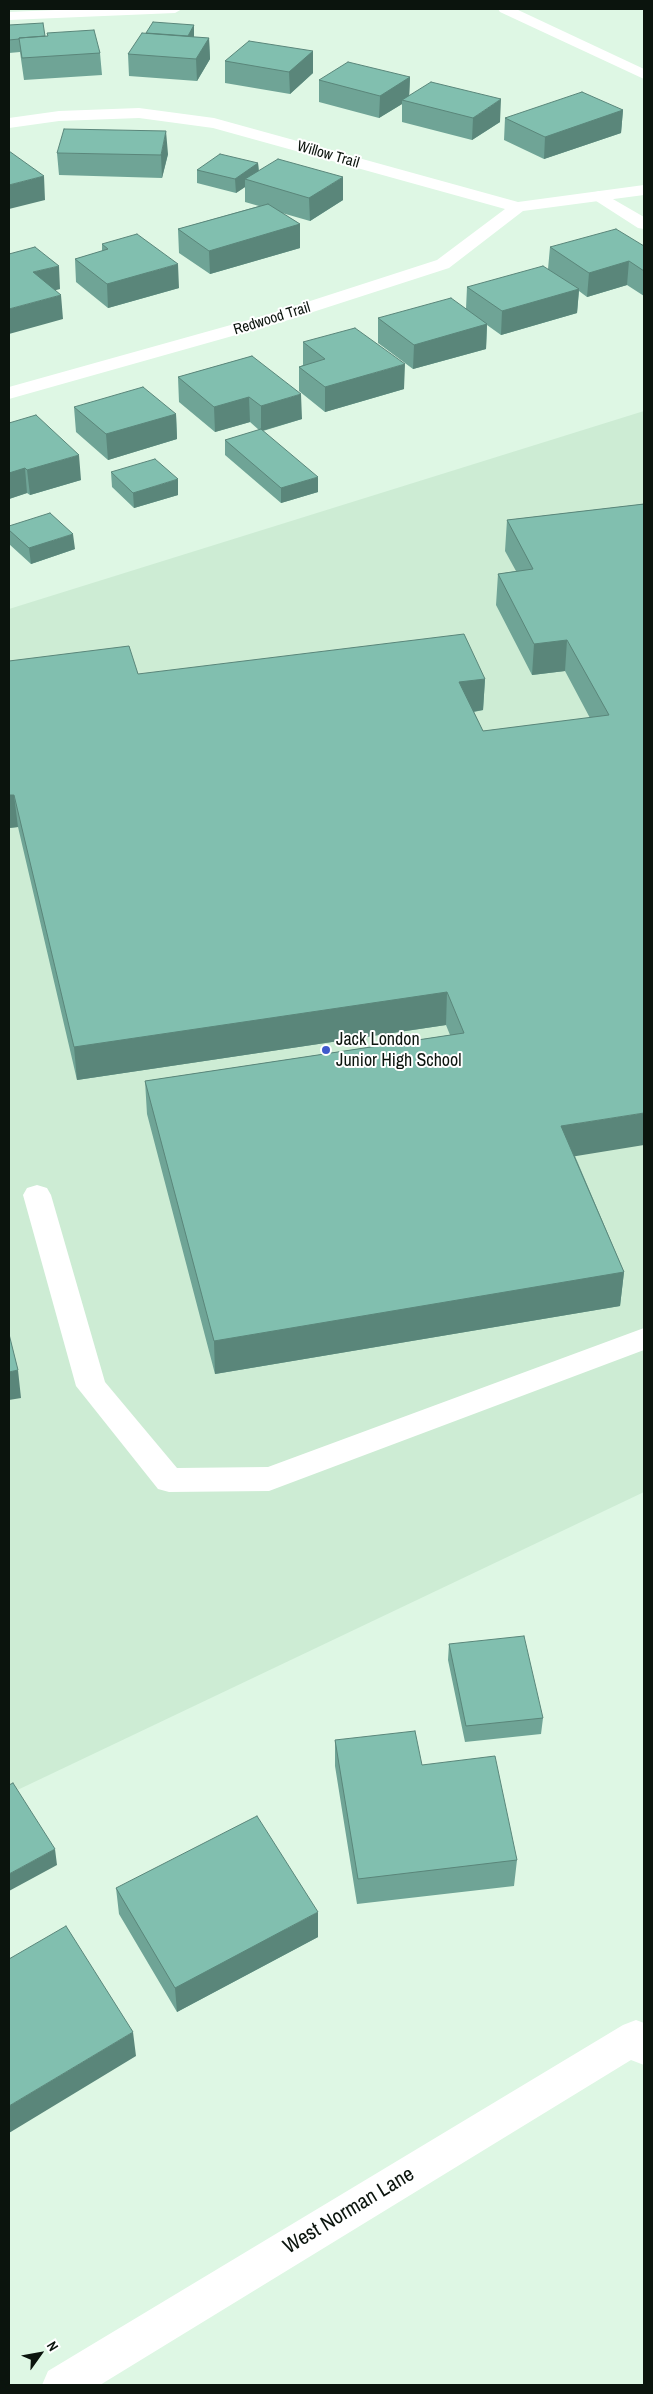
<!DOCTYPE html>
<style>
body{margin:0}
#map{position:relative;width:653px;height:2394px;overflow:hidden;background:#def7e4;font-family:"Archivo Narrow",sans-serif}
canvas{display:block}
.frame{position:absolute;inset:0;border:10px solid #0b140d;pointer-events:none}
.north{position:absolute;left:15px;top:2329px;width:50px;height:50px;-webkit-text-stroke:4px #fff;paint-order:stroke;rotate:58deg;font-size:14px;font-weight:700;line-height:20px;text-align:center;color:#0b140d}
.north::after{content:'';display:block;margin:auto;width:18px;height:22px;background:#0b140d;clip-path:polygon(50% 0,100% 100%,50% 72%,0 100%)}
</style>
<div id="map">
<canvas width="653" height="2394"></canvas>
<div class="frame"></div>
<div class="north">N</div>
</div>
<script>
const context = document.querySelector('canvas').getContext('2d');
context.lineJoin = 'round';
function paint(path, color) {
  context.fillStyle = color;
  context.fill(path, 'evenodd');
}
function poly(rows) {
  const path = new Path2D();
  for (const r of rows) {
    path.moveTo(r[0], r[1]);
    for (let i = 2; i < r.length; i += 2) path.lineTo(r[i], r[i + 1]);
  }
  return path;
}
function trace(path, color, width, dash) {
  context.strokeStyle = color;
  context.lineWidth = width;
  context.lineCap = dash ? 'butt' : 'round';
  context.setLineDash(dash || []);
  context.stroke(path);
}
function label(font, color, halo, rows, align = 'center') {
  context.font = font + ' "Archivo Narrow",sans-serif';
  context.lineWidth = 4;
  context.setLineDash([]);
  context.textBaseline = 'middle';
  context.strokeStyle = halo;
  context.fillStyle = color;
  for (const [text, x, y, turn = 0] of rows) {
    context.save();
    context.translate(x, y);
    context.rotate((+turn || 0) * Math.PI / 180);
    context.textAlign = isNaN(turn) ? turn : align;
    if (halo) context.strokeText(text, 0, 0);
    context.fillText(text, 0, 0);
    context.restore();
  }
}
const built = poly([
 [644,411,644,1492,9,1794,9,609]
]);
const lane = poly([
 [79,9,182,9,175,13,9,20,9,12,79,9],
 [599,191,644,217,644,229,638,228,593,199,591,196,593,193,599,191],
 [37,1185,47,1188,51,1195,105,1382,177,1468,268,1467,644,1328,644,1350,269,1491,169,1492,158,1489,76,1386,23,1195,27,1188,37,1185]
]);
const street = poly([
 [139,108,214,118,518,202,644,185,644,195,523,211,449,268,282,322,9,399,9,387,270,314,437,260,505,209,213,128,139,118,59,121,9,128,9,118,59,111,139,108],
 [636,2020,644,2023,644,2065,631,2060,100,2385,42,2385,48,2371,623,2025,636,2020]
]);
const primary = poly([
 [498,9,516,9,644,69,644,79,500,12,498,9]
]);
const wall = poly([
 [9,25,45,36,48,36,47,33,100,53,102,75,24,80,20,52,9,53],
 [194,25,194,37,209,38,210,59,197,81,129,76,128,54,146,33],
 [313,51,313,73,290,94,225,83,225,61],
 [410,77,409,96,500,122,472,140,402,122,402,104,379,118,319,102,319,80],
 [623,110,621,133,544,159,504,140,505,118],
 [57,153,168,154,162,178,59,175],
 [258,163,259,171,343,200,310,221,282,213,300,224,300,248,210,274,179,253,178,229,259,206,245,202,245,187,236,193,197,183,197,170],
 [102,244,179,288,108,308,76,282,75,259,102,251],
 [644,246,644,296,627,285,587,297,579,291,577,313,501,335,487,325,486,349,413,369,378,343,378,318,466,309,467,287,548,269,550,247],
 [303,342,404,389,325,412,299,391,299,367,303,365],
 [252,356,302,419,263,431,318,492,281,503,225,455,225,440,259,430,250,422,215,432,179,402,178,377],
 [74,407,176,414,177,439,108,460,76,432],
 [9,423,81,480,30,495,27,493,9,499],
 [111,472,178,495,134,508,112,487],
 [644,504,575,1156,624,1272,620,1306,215,1374,147,1114,145,1081,450,1035,446,1025,77,1080,18,827,9,828,9,661,138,674,485,679,483,710,474,712,483,731,590,718,565,671,532,675,496,605,498,574,516,571,505,551,507,520],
 [9,526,75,549,31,564,9,544],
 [449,1644,543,1718,541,1734,465,1742,448,1660],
 [335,1740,422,1765,517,1860,514,1886,357,1904,335,1766],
 [116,1888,318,1937,177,2012,119,1914]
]);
const shadedWall = poly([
 [194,25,194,38,185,41],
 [209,38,210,59,197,81,196,59],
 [313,51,313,73,290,94,289,72],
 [410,77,409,100,402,100,402,104,379,118,380,96],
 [501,99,500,122,472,140,473,118],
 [623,110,621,133,544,159,545,137],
 [166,131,168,154,162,178,161,155],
 [258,163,259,177,245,179,245,187,236,193,235,179],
 [44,176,45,200,9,209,9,185],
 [343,177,343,200,310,221,309,198],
 [300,224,300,248,210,274,209,251],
 [629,261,627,285,587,297,589,273],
 [178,264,179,288,108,308,107,284],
 [59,266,60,289,35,296,33,272],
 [579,289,577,313,501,335,502,311],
 [61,295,63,319,9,334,9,309],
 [487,324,486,349,413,369,414,345],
 [405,364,404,389,325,412,325,387],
 [301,394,302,419,261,431,261,406],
 [249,397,250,422,215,432,214,407],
 [176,414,177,439,108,460,106,434],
 [79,455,81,480,30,495,27,470],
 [25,468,27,493,9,499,9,473],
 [318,477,318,492,281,503,281,488],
 [178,479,178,495,134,508,133,493],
 [73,534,75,549,31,564,29,548],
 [567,640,565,671,532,675,534,644],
 [485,679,483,710,458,714,459,682],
 [9,795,14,795,18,827,9,828],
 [447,992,446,1025,77,1080,74,1047],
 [644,1113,644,1145,558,1159,561,1126],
 [624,1272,620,1306,215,1374,214,1341],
 [18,1370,21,1398,9,1400,9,1372],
 [55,1849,57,1865,9,1891,9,1874],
 [318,1912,318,1937,177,2012,175,1988],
 [133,2032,136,2056,9,2133,9,2106]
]);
const building = poly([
 [153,22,194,25,188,36,146,33,153,22],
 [43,23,45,36,19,38,19,39,9,40,9,25,43,23],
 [94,30,100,53,22,58,19,38,48,36,47,33,94,30],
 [142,33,209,38,196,59,128,54,142,33],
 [249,41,313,51,289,72,225,61,249,41],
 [348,62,410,77,380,96,319,80,348,62],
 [431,82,501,99,473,118,402,100,431,82],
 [582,92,623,110,545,137,505,118,582,92],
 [64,129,166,131,161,155,57,153,64,129],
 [9,151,44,176,9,185,9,151],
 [220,154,258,163,235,179,197,170,220,154],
 [278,159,343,177,309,198,245,179,278,159],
 [268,204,300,224,209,251,178,229,268,204],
 [616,229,644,246,644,271,629,261,589,273,550,247,616,229],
 [137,234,178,264,107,284,75,259,108,249,102,244,137,234],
 [35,247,59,266,33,272,61,295,9,309,9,254,35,247],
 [543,266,579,289,502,311,467,287,543,266],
 [451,298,487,324,414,345,378,318,451,298],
 [355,328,405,364,325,387,299,367,325,359,303,342,355,328],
 [252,356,301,394,261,406,249,397,214,407,178,377,252,356],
 [143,387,176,414,106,434,74,407,143,387],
 [36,415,79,455,27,470,25,468,9,473,9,423,36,415],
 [261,429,318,477,281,488,225,440,261,429],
 [155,459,178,479,133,493,111,472,155,459],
 [644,504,644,1113,561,1126,624,1272,214,1341,145,1081,464,1033,447,992,74,1047,14,795,9,795,9,661,129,646,138,674,464,634,485,679,459,682,483,731,609,715,567,640,534,644,498,574,533,569,507,520,644,504],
 [50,513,73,534,29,548,9,530,9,526,50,513],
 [9,1334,18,1370,9,1372,9,1334],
 [524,1636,543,1718,466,1726,449,1644,524,1636],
 [415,1731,422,1765,495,1756,517,1860,358,1879,335,1740,415,1731],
 [13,1783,55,1849,9,1874,9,1785,13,1783],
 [257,1816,318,1912,175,1988,116,1888,257,1816],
 [66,1926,133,2032,9,2106,9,1959,66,1926]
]);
const markers = [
 [326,1050,5,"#3f59cc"]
];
const farStreetnames = [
 ["Willow Trail",328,155,16],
 ["Redwood Trail",272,319,-17]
];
const poiNames = [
 ["Jack London",336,1040],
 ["Junior High School",336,1061]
];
const nearStreetnames = [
 ["West Norman Lane",349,2211,-31]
];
paint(built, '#cdecd4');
paint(lane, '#fff');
paint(street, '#fff');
paint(primary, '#fff');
paint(wall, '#6fa496');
paint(shadedWall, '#5a867a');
paint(building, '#81bfaf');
trace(building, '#5a867a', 1);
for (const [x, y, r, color] of markers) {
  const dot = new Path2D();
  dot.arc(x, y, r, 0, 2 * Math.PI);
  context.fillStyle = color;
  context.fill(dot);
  trace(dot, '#fff', 2);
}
label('15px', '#0b140d', '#fff', farStreetnames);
label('18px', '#0b140d', '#fff', poiNames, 'left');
label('21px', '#0b140d', '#fff', nearStreetnames);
</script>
